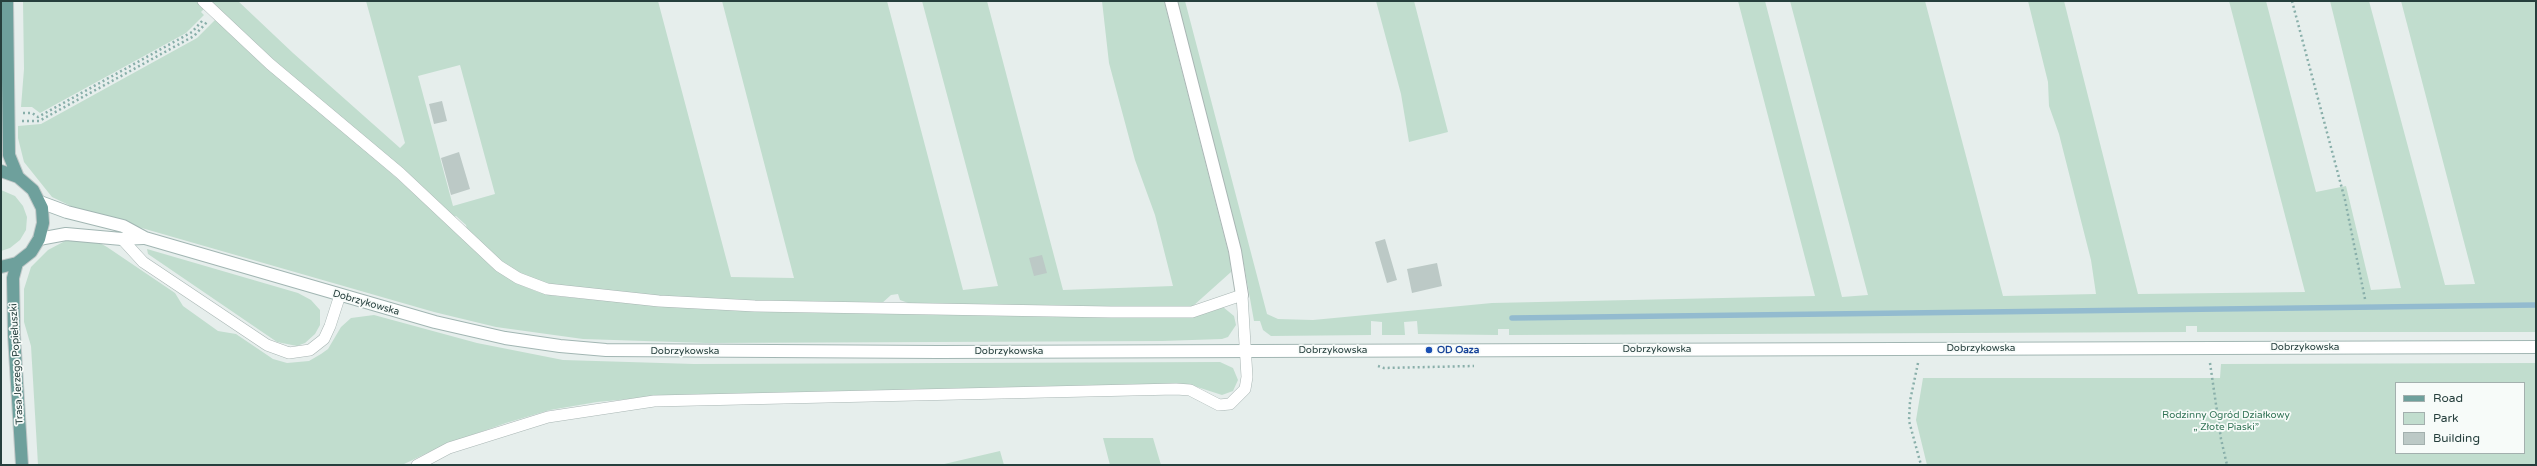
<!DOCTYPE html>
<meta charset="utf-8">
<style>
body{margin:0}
#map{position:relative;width:2537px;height:466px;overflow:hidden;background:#e6eeec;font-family:"Varela Round",sans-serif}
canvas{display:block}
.frame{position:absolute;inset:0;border:2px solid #263f3d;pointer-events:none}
.legend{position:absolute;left:2395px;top:382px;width:130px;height:72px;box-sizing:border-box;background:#f7fbf9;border:1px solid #a3b0ae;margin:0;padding:5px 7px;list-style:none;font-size:12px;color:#263f3d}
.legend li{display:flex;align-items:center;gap:8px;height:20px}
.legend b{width:20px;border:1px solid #a3b0ae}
</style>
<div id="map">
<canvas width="2537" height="466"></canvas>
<div class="frame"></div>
<ul class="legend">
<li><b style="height:5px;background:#6ea09c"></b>Road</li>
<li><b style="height:11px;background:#c1ddce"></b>Park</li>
<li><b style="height:11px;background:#bcc9c6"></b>Building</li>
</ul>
</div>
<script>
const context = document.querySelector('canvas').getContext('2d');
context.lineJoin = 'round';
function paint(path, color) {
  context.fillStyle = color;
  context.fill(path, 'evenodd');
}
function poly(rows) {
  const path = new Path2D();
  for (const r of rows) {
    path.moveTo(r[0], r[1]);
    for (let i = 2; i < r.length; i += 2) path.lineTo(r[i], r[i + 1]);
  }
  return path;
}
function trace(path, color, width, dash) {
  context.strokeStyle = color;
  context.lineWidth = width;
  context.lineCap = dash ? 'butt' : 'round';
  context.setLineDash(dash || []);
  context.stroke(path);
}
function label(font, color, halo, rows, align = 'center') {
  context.font = font + ' "Varela Round",sans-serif';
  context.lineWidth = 3.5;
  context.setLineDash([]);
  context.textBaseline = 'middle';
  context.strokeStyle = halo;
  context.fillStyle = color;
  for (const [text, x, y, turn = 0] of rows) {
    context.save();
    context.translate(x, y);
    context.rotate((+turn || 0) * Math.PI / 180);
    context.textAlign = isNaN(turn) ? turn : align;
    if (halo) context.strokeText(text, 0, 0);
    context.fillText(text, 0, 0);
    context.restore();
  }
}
const green = poly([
 [23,1,197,1,205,8,201,12,204,15,186,33,40,113,32,107,21,107,24,69],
 [208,1,238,1,293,53,400,148,405,143,366,1,658,1,731,277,794,278,722,1,887,1,963,290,998,286,922,1,987,1,1063,290,1173,286,1155,215,1135,160,1109,63,1102,1,1164,1,1230,259,1231,272,1193,306,1172,308,911,304,900,300,898,294,891,295,881,304,711,300,572,289,533,280,505,264,467,230,466,225,456,216,453,218,300,85],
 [460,65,495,194,453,206,418,76],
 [1175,1,1185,1,1267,314,1278,319,1313,320,1492,303,1815,296,1738,1,1765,1,1842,297,1868,295,1790,1,1925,1,2003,296,2096,294,2091,260,2059,134,2049,106,2048,82,2028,1,2064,1,2138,294,2305,292,2229,1,2266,1,2316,192,2346,186,2371,290,2401,288,2330,1,2369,1,2445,285,2475,284,2401,1,2536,1,2536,332,2197,332,2197,326,2186,326,2186,332,1509,335,1509,329,1498,329,1498,335,1418,334,1417,321,1404,322,1405,335,1382,335,1382,322,1371,321,1371,335,1271,336,1263,330,1260,321,1254,321,1244,265],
 [1376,1,1414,1,1448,132,1409,142,1401,94],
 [216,19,516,283,538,292,555,296,652,305,1193,317,1223,307,1234,316,1236,325,1228,337,1222,339,1162,341,706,343,583,339,496,327,434,312,79,210,52,197,24,162,18,138,18,126,41,124,197,38],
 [1,190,15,196,23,206,27,217,26,230,20,240,10,248,1,251],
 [79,240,98,242,107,247,175,293,183,306,218,331,236,334,273,359,287,363,309,361,321,354,328,349,341,327,351,318,374,315,477,343,563,360,694,364,1220,362,1233,368,1238,380,1233,391,1222,395,1191,385,651,397,597,402,550,410,506,423,444,445,402,465,38,465,31,346,24,322,24,289,31,267,48,250,65,241],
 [147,249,298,293,311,300,320,310,320,325,315,334,305,343,297,346,277,342,148,254],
 [2536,363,2536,465,1927,465,1916,420,1923,378,2220,378,2221,364],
 [2396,383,2524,383,2524,453,2396,453],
 [1103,438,1153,438,1161,465,1110,465],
 [1000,451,1004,465,940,465]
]);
const stream = poly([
 [1512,318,2536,305]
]);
const building = poly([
 [442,101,447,121,434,124,429,104],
 [459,152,470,189,451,195,441,158],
 [1385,239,1397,280,1387,283,1375,242],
 [1042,255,1047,273,1034,276,1029,258],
 [1437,263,1442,286,1412,293,1407,269]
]);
const path = poly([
 [2292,1,2345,200,2365,299],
 [23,113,32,113,38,117,192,32,203,20],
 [22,121,39,121,194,36,207,22],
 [1918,363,1910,401,1909,421,1921,465],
 [2210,363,2221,439,2227,465],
 [1378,366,1384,368,1474,366]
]);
const service = poly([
 [203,1,270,64,400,173,499,266,518,278,547,289,659,301,755,306,1111,312,1192,312,1242,295,1247,377,1245,389,1230,404,1219,405,1190,390,1176,389,654,401,548,417,449,448,417,465],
 [122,239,143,262,267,345,289,353,310,350,324,339,330,326,340,295]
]);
const minor = poly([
 [1171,1,1235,251,1242,295]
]);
const secondary = poly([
 [40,202,67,212,123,226,145,238,435,322,505,338,560,346,606,350,938,352,2536,347],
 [39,239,66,234,122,239,143,238]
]);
const primary = poly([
 [7,1,9,155,18,177],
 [1,171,18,177,33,190,42,208,43,223,39,239,31,252,17,263,1,267],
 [17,263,13,278,14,335,22,465]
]);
const markers = [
 [1429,350,4,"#1a4fb4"]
];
const streetNames = [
 ["Dobrzykowska",366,303,16],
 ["Dobrzykowska",2305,347],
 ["Dobrzykowska",1981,348],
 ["Dobrzykowska",1657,349],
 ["Dobrzykowska",1333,350],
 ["Dobrzykowska",685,351],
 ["Dobrzykowska",1009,351],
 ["Trasa Jerzego Popiełuszki",17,364,-93]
];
const transitNames = [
 ["OD Oaza",1437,350]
];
const parkNames = [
 ["Rodzinny Ogród Działkowy",2226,415],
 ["„ Złote Piaski”",2226,427]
];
paint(green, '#c1ddce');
trace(stream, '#93bbcf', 5.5);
paint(building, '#bcc9c6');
trace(service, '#a9b6b4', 12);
trace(minor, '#a9b6b4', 14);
trace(secondary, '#a2b6b3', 14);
trace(primary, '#c2c9c9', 14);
trace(path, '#89afaa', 2.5, [2, 3]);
trace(service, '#fff', 11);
trace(minor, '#fff', 12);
trace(secondary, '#fff', 12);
trace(primary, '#6ea09c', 12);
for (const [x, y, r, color] of markers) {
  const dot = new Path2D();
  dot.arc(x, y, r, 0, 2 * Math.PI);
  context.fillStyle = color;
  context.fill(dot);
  trace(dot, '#f7fbf9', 1.5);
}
label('10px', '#263f3d', '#f7fbf9', streetNames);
label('bold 10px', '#164399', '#f7fbf9', transitNames, 'left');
label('10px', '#337457', '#f7fbf9', parkNames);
</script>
